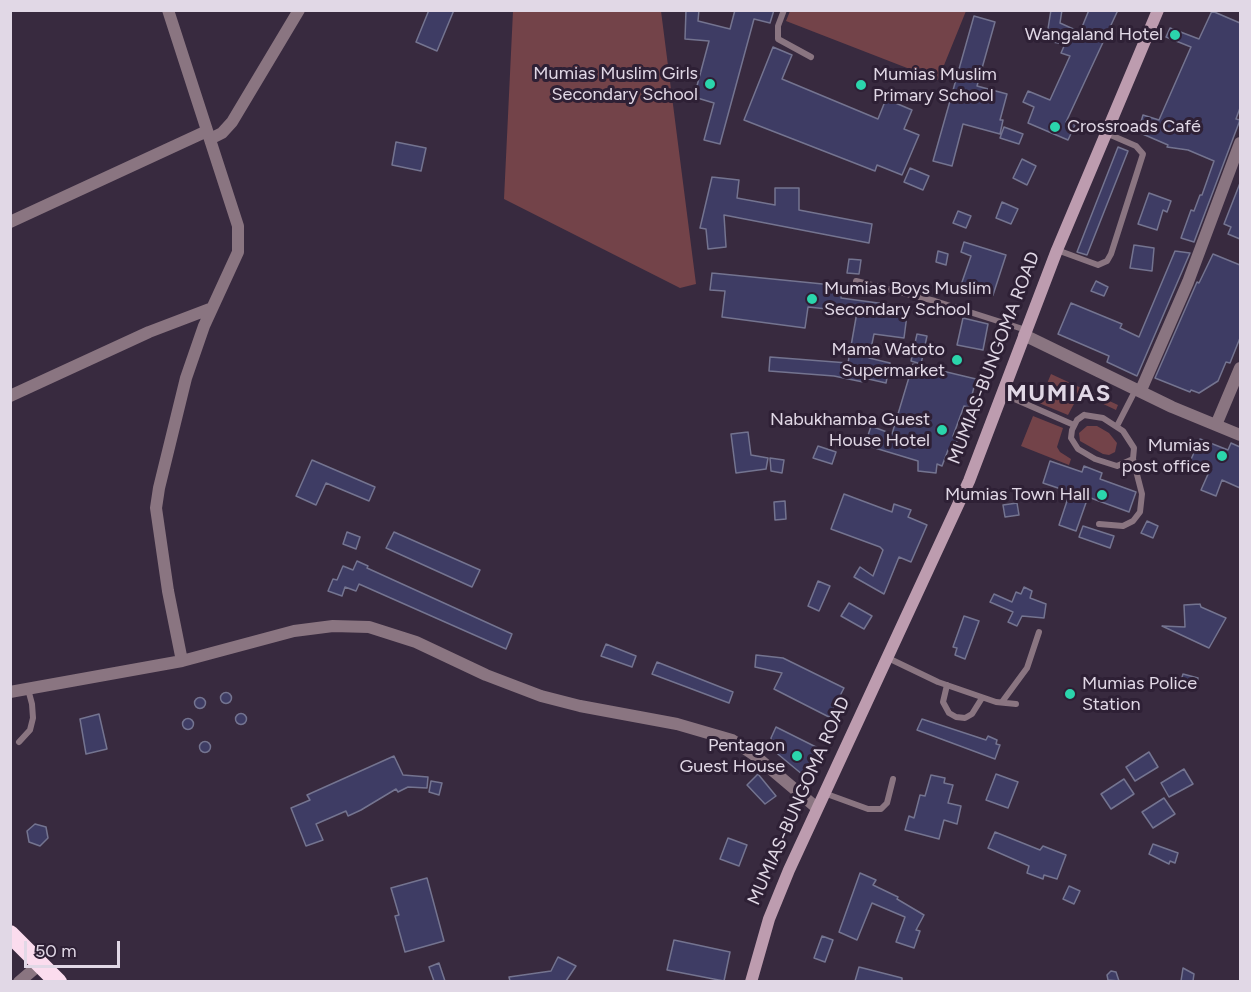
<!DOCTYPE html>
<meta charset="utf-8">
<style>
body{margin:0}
#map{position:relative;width:1251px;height:992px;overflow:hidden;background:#382a3f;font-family:Figtree,sans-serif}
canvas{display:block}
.frame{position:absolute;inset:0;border:12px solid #e1d8e6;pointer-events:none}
.scale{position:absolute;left:24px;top:941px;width:96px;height:27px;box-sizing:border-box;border:3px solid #e1d8e6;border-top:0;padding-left:8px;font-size:18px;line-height:21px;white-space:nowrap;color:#e1d8e6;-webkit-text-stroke:4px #2e2035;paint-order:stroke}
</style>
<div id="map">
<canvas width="1251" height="992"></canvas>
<div class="frame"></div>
<div class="scale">50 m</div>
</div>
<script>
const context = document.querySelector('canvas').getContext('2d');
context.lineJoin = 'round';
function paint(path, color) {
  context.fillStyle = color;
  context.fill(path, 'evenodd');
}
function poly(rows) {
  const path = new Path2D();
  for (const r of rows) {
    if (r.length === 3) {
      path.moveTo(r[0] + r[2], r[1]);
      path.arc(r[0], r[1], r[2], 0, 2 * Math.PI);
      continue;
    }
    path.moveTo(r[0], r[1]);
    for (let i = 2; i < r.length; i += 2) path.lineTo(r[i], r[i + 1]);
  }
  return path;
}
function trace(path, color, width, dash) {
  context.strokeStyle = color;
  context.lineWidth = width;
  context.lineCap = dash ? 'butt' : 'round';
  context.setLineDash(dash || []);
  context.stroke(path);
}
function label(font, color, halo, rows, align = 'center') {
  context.font = font + ' Figtree,sans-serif';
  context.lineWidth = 6;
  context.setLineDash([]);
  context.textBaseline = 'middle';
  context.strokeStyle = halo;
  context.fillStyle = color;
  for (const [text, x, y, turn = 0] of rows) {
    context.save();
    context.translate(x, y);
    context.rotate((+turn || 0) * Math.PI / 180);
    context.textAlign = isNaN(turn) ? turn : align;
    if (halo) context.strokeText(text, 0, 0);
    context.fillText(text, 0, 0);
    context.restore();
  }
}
const green = poly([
 [513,11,661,11,696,284,680,288,504,199],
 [790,11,790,10,966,11,938,80,786,21],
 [1051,374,1118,405,1116,410,1097,401,1085,399,1075,402,1068,415,1039,403],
 [1033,416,1063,428,1057,447,1060,452,1071,459,1069,465,1021,446],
 [1087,426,1097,426,1109,433,1117,443,1115,452,1109,455,1103,454,1080,441,1079,433]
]);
const building = poly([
 [429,10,454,10,437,51,416,42,429,10],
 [686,10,699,10,698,21,730,29,735,10,774,10,770,23,754,19,720,144,704,140,714,103,694,97,709,41,685,39,686,10],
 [1051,10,1062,10,1060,23,1080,32,1089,10,1118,10,1066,122,1075,125,1068,140,1028,123,1034,107,1023,102,1028,91,1050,100,1070,56,1061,53,1065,44,1046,41,1051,10],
 [1212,11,1240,23,1240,108,1236,119,1240,120,1194,242,1181,238,1191,210,1194,211,1200,195,1202,195,1214,161,1188,150,1167,147,1168,145,1138,132,1143,115,1159,120,1191,47,1166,37,1170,28,1199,39,1212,11],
 [974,16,995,22,977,86,1007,94,1000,120,1003,120,1000,134,963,124,952,166,933,161,974,16],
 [773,47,792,55,782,79,878,119,886,99,912,110,904,129,919,135,902,175,877,165,875,171,744,120,773,47],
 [1004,127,1023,134,1019,144,1000,138,1004,127],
 [396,142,426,148,421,171,392,165,396,142],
 [1118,147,1128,151,1087,255,1077,252,1118,147],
 [1022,159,1036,166,1027,185,1013,178,1022,159],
 [910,168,929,176,923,190,904,182,910,168],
 [712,177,739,180,737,198,775,205,775,188,799,188,799,210,872,224,869,243,724,215,726,247,708,249,706,229,700,228,712,177],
 [1240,183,1240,239,1228,234,1231,227,1224,224,1240,183],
 [1149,193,1171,201,1167,212,1163,210,1157,230,1138,224,1149,193],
 [1002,202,1018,209,1011,224,996,218,1002,202],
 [958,211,971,216,966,228,953,223,958,211],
 [964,242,1006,255,993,295,961,285,971,256,961,252,964,242],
 [1134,245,1154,248,1152,271,1130,268,1134,245],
 [938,251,948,254,946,265,936,262,938,251],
 [1175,251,1190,253,1137,376,1107,362,1109,356,1058,334,1071,303,1122,324,1120,328,1139,337,1175,251],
 [1213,254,1240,265,1240,338,1230,363,1226,362,1218,381,1199,393,1191,390,1190,392,1155,378,1197,282,1199,283,1213,254],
 [849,259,861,260,859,274,847,273,849,259],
 [712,273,843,286,841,298,908,307,904,338,874,334,869,358,890,363,886,383,864,378,863,382,834,376,769,371,770,357,848,363,857,312,808,307,805,328,722,317,725,291,710,290,712,273],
 [1096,281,1108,287,1104,296,1091,291,1096,281],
 [963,318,988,324,983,350,957,345,963,318],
 [917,334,927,336,921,364,911,361,917,334],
 [913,364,976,379,969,407,964,406,953,436,958,438,953,452,948,450,942,466,937,464,936,473,918,471,918,461,865,445,871,426,892,434,913,364],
 [748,432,751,455,768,458,766,469,736,473,731,434,748,432],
 [1200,439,1228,450,1231,443,1240,447,1240,488,1222,480,1216,496,1201,490,1209,472,1189,464,1200,439],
 [818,446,836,452,832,464,813,458,818,446],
 [770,458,784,460,782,473,771,471,770,458],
 [312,460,375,487,369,501,326,483,316,505,296,496,312,460],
 [1050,461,1082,472,1084,466,1102,473,1100,479,1136,492,1129,512,1088,497,1076,531,1059,525,1070,492,1043,483,1050,461],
 [844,494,892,512,894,504,911,510,908,517,927,525,911,562,899,557,884,594,854,577,860,567,873,576,883,550,880,547,831,529,844,494],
 [785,501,786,519,775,520,774,502,785,501],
 [1017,503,1019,515,1005,517,1003,505,1017,503],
 [1147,521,1158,526,1153,538,1141,533,1147,521],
 [1083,526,1114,536,1110,548,1079,537,1083,526],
 [347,532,360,537,356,549,343,544,347,532],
 [394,532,480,570,472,587,386,548,394,532],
 [357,561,368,566,367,568,512,634,506,649,359,584,356,591,345,587,342,596,328,591,333,579,337,580,343,566,353,570,357,561],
 [818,581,830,586,819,611,808,606,818,581],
 [1024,587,1032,591,1030,598,1046,604,1044,618,1022,616,1017,626,1008,622,1013,612,990,602,994,594,1012,602,1016,592,1021,594,1024,587],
 [849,603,872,616,864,629,841,616,849,603],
 [1200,604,1201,607,1226,618,1209,648,1162,626,1185,627,1184,605,1200,604],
 [964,616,979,621,965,659,955,655,957,648,953,647,964,616],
 [606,644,636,656,632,667,601,656,606,644],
 [756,655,783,658,844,688,829,717,774,689,782,673,755,667,756,655],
 [657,662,733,692,729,703,652,674,657,662],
 [1183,674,1198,678,1196,688,1180,684,1183,674],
 [226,698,5.5],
 [200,703,5.5],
 [241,719,5.5],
 [99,714,107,749,86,754,80,719,99,714],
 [188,724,5.5],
 [922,719,986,740,988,736,997,740,996,744,1000,745,995,759,917,730,922,719],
 [776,727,818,748,803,775,773,750,771,738,776,727],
 [205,747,5.5],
 [1149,752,1158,767,1135,781,1126,767,1149,752],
 [394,756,403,775,428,777,427,788,408,787,398,792,396,789,361,810,348,816,346,811,316,824,323,840,306,846,291,808,310,800,307,795,394,756],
 [1184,769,1193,784,1169,797,1161,783,1184,769],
 [758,774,776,796,765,804,747,785,758,774],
 [996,774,1018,782,1008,808,986,800,996,774],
 [931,775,945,778,944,783,953,785,948,803,961,806,957,824,944,820,939,839,905,830,909,816,914,818,920,795,925,796,931,775],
 [1124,779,1134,794,1111,809,1101,794,1124,779],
 [431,781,442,783,439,795,429,792,431,781],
 [1164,798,1175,814,1153,828,1142,812,1164,798],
 [35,824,46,827,48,838,40,846,29,842,27,831,35,824],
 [995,832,1040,850,1043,846,1066,855,1057,879,1044,875,1043,879,1027,873,1029,866,988,848,995,832],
 [728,838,747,845,739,866,720,859,728,838],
 [1153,844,1178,853,1175,863,1170,861,1169,864,1149,854,1153,844],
 [860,873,876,880,873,885,898,897,897,899,924,915,916,930,920,931,914,948,896,942,905,917,872,903,857,940,839,932,860,873],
 [427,878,444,941,405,952,395,916,399,915,391,888,427,878],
 [1069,886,1080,891,1074,904,1063,899,1069,886],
 [822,936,833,940,825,962,814,958,822,936],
 [674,940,730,952,724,981,667,970,674,940],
 [558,957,576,966,566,981,510,981,509,977,551,971,558,957],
 [439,963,445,981,434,981,429,967,439,963],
 [859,967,902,978,902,981,855,981,859,967],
 [1183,968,1194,974,1193,981,1181,981,1183,968],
 [1111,971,1116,972,1119,981,1108,980,1107,975,1111,971]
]);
const lane = poly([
 [784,10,778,26,778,39,811,57],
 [1057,250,1098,265,1107,261,1111,254,1143,154,1136,146,1106,133],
 [856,281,935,301,1026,330],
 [1003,394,1074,425],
 [1084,415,1103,418,1123,431,1134,448,1133,459,1117,466,1095,459,1078,449,1071,438,1072,430,1077,420,1084,415],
 [1117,426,1136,389],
 [1099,524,1123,526,1133,521,1140,512,1142,494,1133,459],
 [888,658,938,682,996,702,1016,704],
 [947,685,943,702,949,713,956,717,965,718,972,714,982,698],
 [1002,702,1027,668,1039,632],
 [19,742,30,730,33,718,32,704,28,689],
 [824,793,868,809,881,809,887,803,893,779]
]);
const street = poly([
 [168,10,238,226,238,252,204,326,186,378,159,488,156,508,168,591,182,661],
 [210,139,222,133,232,122,299,10],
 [10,222,207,131],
 [1024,335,1172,407,1240,435],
 [1141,390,1188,282,1240,143],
 [10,396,149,332,212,308],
 [1216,425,1240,368],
 [10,692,182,661,294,631,333,626,369,627,416,642,486,675,541,696,580,706,677,724,732,740,753,754,817,808],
 [19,982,40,964]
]);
const secondary = poly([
 [751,982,769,919,789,870,969,481,1057,250,1158,10]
]);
const highway = poly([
 [10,934,58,982]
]);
const markers = [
 [1175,35,6,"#2bd5ac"],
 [710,84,6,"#2bd5ac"],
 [861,85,6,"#2bd5ac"],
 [1055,127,6,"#2bd5ac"],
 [812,299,6,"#2bd5ac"],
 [957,360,6,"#2bd5ac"],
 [942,430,6,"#2bd5ac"],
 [1222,456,6,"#2bd5ac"],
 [1102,495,6,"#2bd5ac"],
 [1070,694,6,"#2bd5ac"],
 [797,756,6,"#2bd5ac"]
];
const poiNames = [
 ["Wangaland Hotel",1163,35],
 ["Mumias Muslim Girls",698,74],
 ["Secondary School",698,95],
 ["Mumias Muslim",873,75,"left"],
 ["Primary School",873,96,"left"],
 ["Crossroads Café",1067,127,"left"],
 ["Mumias Boys Muslim",824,289,"left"],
 ["Secondary School",824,310,"left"],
 ["Mama Watoto",945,350],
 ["Supermarket",945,371],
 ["Nabukhamba Guest",930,420],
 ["House Hotel",930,441],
 ["Mumias",1210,446],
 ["post office",1210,467],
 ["Mumias Town Hall",1090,495],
 ["Mumias Police",1082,684,"left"],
 ["Station",1082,705,"left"],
 ["Pentagon",785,746],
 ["Guest House",785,767]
];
const streetNames = [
 ["MUMIAS-BUNGOMA ROAD",994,358,-69],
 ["MUMIAS-BUNGOMA ROAD",799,801,-66]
];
const districtNames = [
 ["MUMIAS",1059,394]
];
paint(green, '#734349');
paint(building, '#3e3c64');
trace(building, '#747490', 1.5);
trace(lane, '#8a7581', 6);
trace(street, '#8a7581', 12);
trace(secondary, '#bd9caf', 12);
trace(highway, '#fbdcee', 18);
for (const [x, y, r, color] of markers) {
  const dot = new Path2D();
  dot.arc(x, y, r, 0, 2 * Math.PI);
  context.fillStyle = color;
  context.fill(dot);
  trace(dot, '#2e2035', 2);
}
label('18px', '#e1d8e6', '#2e2035', poiNames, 'right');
label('18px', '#e1d8e6', '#2e2035', streetNames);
context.letterSpacing = '1.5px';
label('bold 24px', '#e1d8e6', '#2e2035', districtNames);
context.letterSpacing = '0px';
</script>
